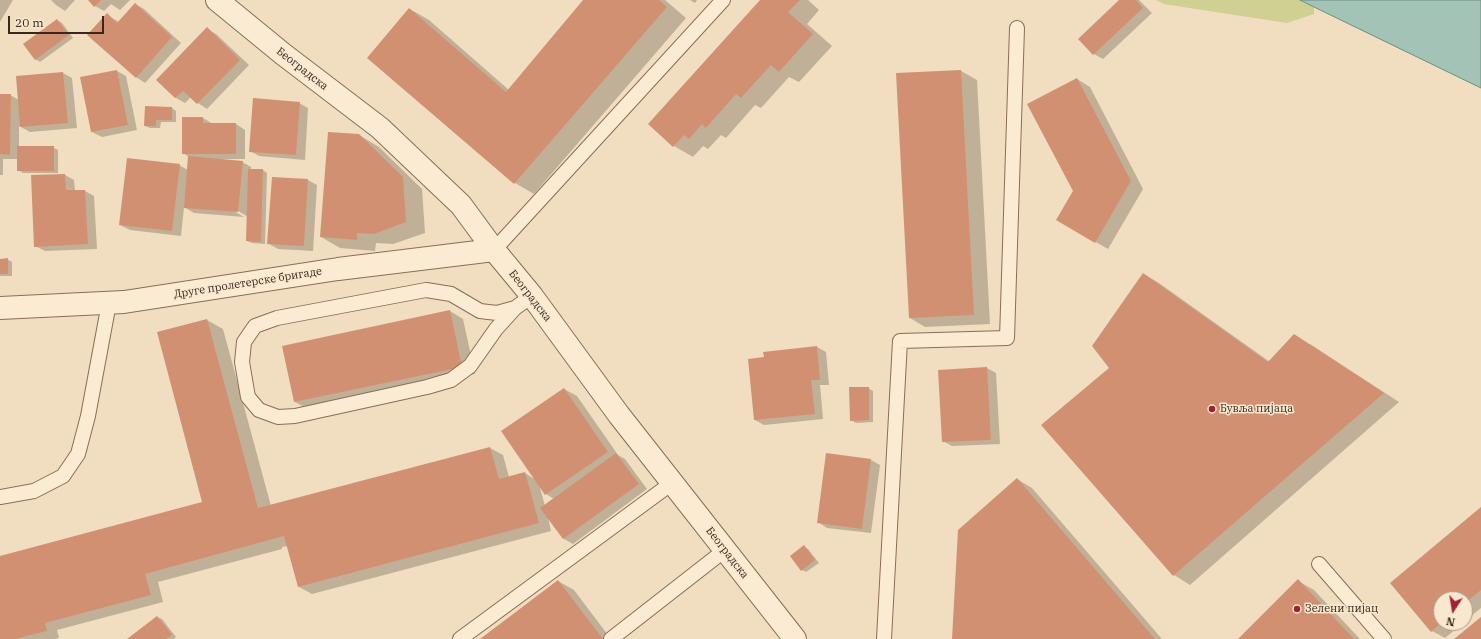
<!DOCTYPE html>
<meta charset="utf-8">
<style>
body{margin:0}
#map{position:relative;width:1481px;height:639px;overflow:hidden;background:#f1ddbf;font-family:"IBM Plex Serif",serif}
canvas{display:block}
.north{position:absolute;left:1433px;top:591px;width:40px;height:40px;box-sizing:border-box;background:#f8e8cf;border:1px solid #ac9b87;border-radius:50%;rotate:192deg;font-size:11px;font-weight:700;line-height:16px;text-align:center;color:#39271c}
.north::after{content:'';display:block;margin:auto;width:14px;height:18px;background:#9f212e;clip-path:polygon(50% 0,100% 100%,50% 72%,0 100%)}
.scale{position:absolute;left:8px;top:16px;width:96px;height:18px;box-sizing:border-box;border:2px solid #39271c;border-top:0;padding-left:5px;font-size:12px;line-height:14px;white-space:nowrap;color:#39271c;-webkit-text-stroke:3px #f8e8cf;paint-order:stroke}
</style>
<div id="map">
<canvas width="1481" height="639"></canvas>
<div class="north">N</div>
<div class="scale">20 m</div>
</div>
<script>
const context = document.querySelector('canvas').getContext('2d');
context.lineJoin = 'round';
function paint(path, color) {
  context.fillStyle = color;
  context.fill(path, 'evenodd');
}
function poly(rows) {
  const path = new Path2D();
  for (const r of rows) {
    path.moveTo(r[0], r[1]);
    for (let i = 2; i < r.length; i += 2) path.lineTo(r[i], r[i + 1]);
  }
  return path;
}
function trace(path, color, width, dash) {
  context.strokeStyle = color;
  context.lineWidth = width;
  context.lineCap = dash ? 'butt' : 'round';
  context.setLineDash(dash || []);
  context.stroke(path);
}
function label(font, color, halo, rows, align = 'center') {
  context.font = font + ' "IBM Plex Serif",serif';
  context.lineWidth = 3;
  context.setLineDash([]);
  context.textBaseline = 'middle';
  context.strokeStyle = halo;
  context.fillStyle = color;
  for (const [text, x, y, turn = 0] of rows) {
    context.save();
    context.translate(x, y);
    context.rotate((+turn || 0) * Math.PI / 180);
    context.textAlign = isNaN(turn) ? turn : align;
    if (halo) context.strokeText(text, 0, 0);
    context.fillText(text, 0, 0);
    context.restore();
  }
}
const green = poly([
 [1156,0,1300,0,1314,7,1314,14,1287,23,1164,4]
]);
const water = poly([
 [1300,0,1481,0,1481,88,1314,7,1300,0]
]);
const shadow = poly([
 [0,0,13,0,0,22],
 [51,0,75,0,65,11,56,5],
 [89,0,130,0,120,10,111,4,104,11,95,6],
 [584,0,665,0,686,18,534,194,515,183,410,9,429,20,509,90],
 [690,0,697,0,695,3],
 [761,0,808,0,819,10,807,24,832,46,799,82,789,77,761,108,755,105,726,138,721,135,708,149,703,146,693,157,674,146],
 [1120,0,1139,0,1152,13,1103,59,1094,54],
 [135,4,144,9,181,43,145,83,136,77,107,15,119,22],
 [57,20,62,23,73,38,40,62,35,59],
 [207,29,216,34,249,65,207,109,198,103,191,97,185,103,176,98,158,80],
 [117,71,126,76,137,130,102,137,92,132,82,78],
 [961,71,977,80,990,324,925,327,910,318,897,74],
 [63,73,72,78,77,128,30,132,19,126,19,147,54,148,58,150,58,173,23,173,18,170,18,159,3,159,3,175,0,175,0,95,10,95,19,100,17,77],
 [1077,79,1090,87,1143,189,1108,249,1057,220,1074,191],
 [299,103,308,108,305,160,259,156,250,151],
 [172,108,176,111,176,122,161,122,160,128,150,128,145,126],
 [183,118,203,118,213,124,236,124,245,130,245,159,222,159,222,160,242,162,251,167,251,170,263,170,267,173,265,244,252,243,247,241,248,217,235,209,234,211,244,217,194,213,184,207,181,236,130,230,120,225,179,165,188,170,189,157,183,153],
 [359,135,379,147,422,189,425,233,393,244,376,243,375,251,340,248,321,237],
 [65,175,74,180,75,191,85,191,94,196,97,249,45,251,35,246],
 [308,180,317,185,313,251,278,249,269,244],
 [7,259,12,262,12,276,0,276,0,260],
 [1144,274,1159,283,1270,362,1310,344,1399,402,1190,585,1174,575,1042,425,1110,368],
 [450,311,463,319,475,374,308,409,295,402],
 [207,320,223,329,271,506,490,448,503,455,509,477,525,473,536,480,564,389,577,396,618,455,625,459,647,489,573,544,564,539,548,517,551,531,312,594,299,587,288,546,282,547,282,549,158,582,163,602,57,630,59,638,55,639,0,639,0,557,203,503],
 [539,484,546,494,554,499,545,506],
 [817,347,826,352,829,385,820,385,823,419,764,425,755,420,765,358],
 [987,368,996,373,1000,444,952,446,943,441],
 [868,388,873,391,873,422,856,423,851,420],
 [871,460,880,465,871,533,827,528,818,522],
 [1017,479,1032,488,1162,639,953,639],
 [1481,508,1481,608,1465,621,1465,599,1441,599,1441,623,1463,623,1445,638,1432,631,1391,583],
 [804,547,808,549,819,563,806,572,802,570],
 [558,581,574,590,611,639,482,639],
 [1298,581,1314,590,1360,639,1239,639],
 [157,617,162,619,176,637,174,639,129,639]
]);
const building = poly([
 [88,0,101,0,94,7],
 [583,0,659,0,667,7,514,184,367,58,409,8,506,92],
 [760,0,800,0,788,12,813,34,779,72,771,65,741,98,736,94,706,128,702,124,689,139,684,135,673,147,648,124],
 [1119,0,1136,0,1143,8,1093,55,1078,39],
 [135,3,172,37,136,78,87,35,107,13,117,23],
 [57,19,69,35,35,60,23,44],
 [207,27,240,60,197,104,183,91,175,98,156,80],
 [117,70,128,125,91,132,80,77],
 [961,70,974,315,909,318,896,73],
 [63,72,68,123,20,127,16,76],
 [1077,78,1131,181,1095,243,1056,220,1073,191,1027,104],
 [0,94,11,94,10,155,0,154],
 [253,98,300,102,296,155,249,152],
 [145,106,172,107,172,120,156,120,156,126,144,126],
 [182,117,203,117,203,123,236,123,236,154,182,154],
 [328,132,359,134,403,177,406,222,374,234,357,233,357,240,320,237],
 [17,146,54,146,54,171,17,171],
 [188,156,243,161,238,212,184,208],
 [127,158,180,164,172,231,119,225],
 [248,169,263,169,261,242,246,241],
 [65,174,66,190,85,190,88,244,34,247,31,175],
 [272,177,308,179,304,246,267,244],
 [8,258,8,274,0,274,0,259],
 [1143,273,1268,362,1294,334,1384,393,1173,576,1041,425,1109,368,1092,346],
 [450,310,462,367,294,402,282,346],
 [207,319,258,508,490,447,499,479,525,472,539,523,298,587,284,536,145,574,151,595,45,623,47,631,15,639,0,639,0,556,202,502,157,332],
 [817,346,820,380,811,380,815,414,754,420,748,359,764,357,763,352],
 [987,367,991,440,942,442,938,370],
 [849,387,869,387,869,420,850,421],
 [564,388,608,452,545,495,501,431],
 [616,453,639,484,563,539,540,508],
 [826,453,871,459,862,529,817,523],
 [1017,478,1155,639,952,639,958,530],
 [1481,507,1481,590,1465,603,1465,599,1441,599,1441,623,1431,632,1390,583],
 [804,545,815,560,801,571,790,556],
 [1298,579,1354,639,1238,639],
 [558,580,603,639,480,639],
 [157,616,172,635,166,639,127,639],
 [1481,617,1481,639,1454,639]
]);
const service = poly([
 [494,250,723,0],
 [515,308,496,329,470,366,451,380,427,387,295,416,278,417,259,410,248,397,242,362,244,342,255,326,277,318,426,290,451,294,480,311,497,313,515,308,532,296],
 [0,497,34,491,63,476,78,454,88,416,109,303],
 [1319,564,1384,639],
 [460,639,672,483],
 [611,639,725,550],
 [884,639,900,341,1007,338,1017,28]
]);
const minor = poly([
 [217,0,283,54,380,128,461,205,494,250,532,296,619,415,795,639],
 [0,308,124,302,338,269,494,250]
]);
const markers = [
 [1212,409,4,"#9f212e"],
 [1297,609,4,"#9f212e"]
];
const streetNames = [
 ["Београдска",302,69,38],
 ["Друге пролетерске бригаде",248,283,-9],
 ["Београдска",530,296,52],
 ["Београдска",727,553,52]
];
const poiNames = [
 ["Бувља пијаца",1220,409],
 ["Зелени пијац",1305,609]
];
paint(green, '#cfd092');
paint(water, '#a2c3b6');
trace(water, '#699183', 1);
paint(shadow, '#0003');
paint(building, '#d29072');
trace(service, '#8b6d56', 16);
trace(minor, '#8b6d56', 24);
trace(service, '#fbebd3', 14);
trace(minor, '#fbebd3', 22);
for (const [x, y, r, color] of markers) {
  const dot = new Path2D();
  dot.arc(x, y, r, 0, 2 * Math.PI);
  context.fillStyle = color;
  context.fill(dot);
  trace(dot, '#f8e8cf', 1.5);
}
label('11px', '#39271c', '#f8e8cf', streetNames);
label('11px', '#39271c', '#f8e8cf', poiNames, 'left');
</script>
